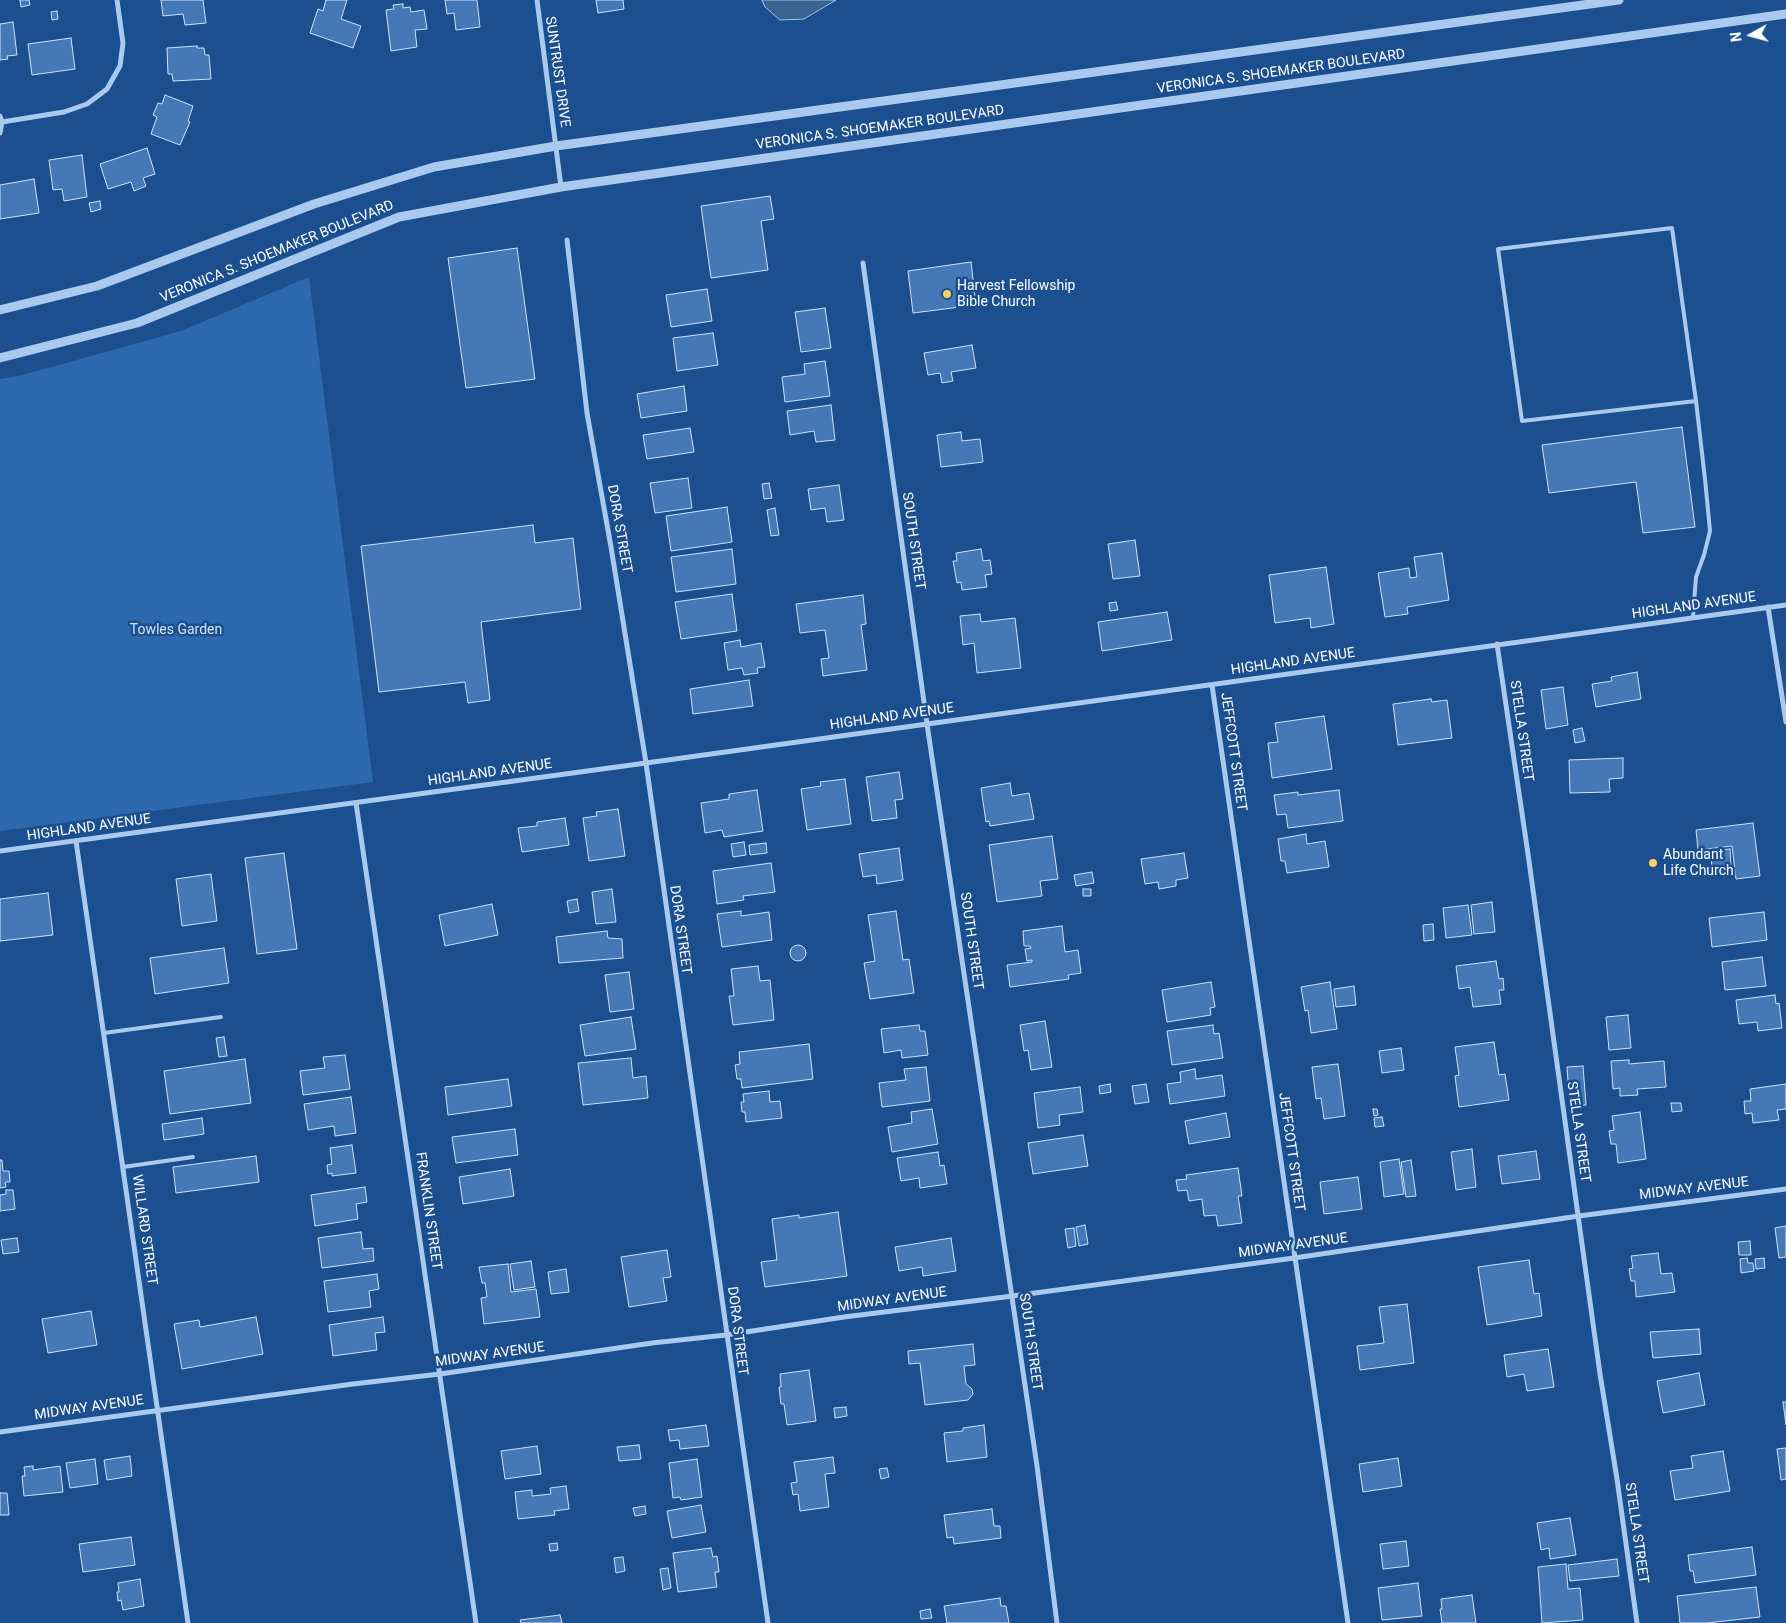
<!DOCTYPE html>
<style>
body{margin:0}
#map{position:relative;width:1786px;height:1623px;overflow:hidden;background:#1b4f8f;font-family:Roboto,sans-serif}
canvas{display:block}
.north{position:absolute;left:1726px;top:10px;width:50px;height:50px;-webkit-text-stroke:4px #1b4f8f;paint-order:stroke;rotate:263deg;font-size:14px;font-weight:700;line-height:20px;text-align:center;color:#fff}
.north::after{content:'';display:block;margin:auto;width:18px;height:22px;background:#fff;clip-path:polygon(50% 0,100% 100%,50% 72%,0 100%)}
</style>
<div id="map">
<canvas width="1786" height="1623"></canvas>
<div class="north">N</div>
</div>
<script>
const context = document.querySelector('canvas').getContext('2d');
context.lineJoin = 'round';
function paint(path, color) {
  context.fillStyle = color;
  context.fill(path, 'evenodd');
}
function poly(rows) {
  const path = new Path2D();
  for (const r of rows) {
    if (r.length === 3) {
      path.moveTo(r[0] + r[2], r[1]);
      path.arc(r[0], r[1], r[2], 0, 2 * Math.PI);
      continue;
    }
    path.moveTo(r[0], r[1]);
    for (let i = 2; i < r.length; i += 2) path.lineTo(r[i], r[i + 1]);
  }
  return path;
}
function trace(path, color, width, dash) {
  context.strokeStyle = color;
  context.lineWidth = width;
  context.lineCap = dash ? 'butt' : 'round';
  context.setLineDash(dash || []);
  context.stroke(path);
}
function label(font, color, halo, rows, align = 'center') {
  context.font = font + ' Roboto,sans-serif';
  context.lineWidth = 5;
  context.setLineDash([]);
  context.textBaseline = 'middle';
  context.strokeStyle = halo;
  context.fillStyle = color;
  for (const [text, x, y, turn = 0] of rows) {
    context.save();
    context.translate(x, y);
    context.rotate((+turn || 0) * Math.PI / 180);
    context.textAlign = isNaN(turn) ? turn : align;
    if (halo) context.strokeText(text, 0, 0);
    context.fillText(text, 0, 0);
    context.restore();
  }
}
const green = poly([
 [309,277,373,782,0,831,0,379,19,376,181,331]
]);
const water = poly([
 [762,0,836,0,804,19,780,20,765,7,762,0]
]);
const building = poly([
 [20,0,29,0,30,5,21,7,20,0],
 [161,0,203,0,206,23,185,25,183,14,163,16,161,0],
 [326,0,347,0,341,19,361,26,353,48,310,33,318,9,323,11,326,0],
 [445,0,477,0,480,27,456,30,454,13,447,14,445,0],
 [596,0,623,0,624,9,598,13,596,0],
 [403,4,403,8,410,7,411,12,424,10,427,29,415,30,417,47,391,51,386,10,394,9,393,5,403,4],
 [57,11,58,19,52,20,51,12,57,11],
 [13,22,17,55,7,56,8,59,0,60,0,24,13,22],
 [71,38,75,69,32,75,28,44,71,38],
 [197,46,197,48,204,48,205,55,209,55,211,79,173,81,172,74,168,74,167,48,197,46],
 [165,95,193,106,188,121,190,122,180,145,151,134,157,117,153,115,158,103,162,104,165,95],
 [147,148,155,174,143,178,146,186,134,191,131,182,108,189,100,164,147,148],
 [82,155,87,197,64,201,62,189,53,190,49,160,82,155],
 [34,179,39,213,0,219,0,185,34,179],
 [770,196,774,219,761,221,768,270,711,278,701,206,770,196],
 [100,201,101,209,91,212,89,203,100,201],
 [517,248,535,379,466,388,448,258,517,248],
 [971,262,976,305,913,313,908,271,971,262],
 [707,289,712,321,671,327,666,295,707,289],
 [825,308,831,348,801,352,795,312,825,308],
 [713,333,718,365,677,371,673,338,713,333],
 [972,345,976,368,951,372,953,381,942,383,940,373,928,375,924,353,972,345],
 [825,361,830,396,785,402,782,377,805,374,804,364,825,361],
 [684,386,687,411,641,418,637,394,684,386],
 [831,405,835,440,816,442,814,431,790,435,787,411,831,405],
 [1682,427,1695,527,1643,533,1636,482,1549,493,1542,445,1682,427],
 [690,428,694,452,647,459,643,435,690,428],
 [961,432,962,441,980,439,983,462,941,467,937,435,961,432],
 [688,478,692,508,655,513,650,483,688,478],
 [769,483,772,498,764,499,762,484,769,483],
 [839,485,844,520,827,522,825,508,811,510,808,489,839,485],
 [727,507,732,542,671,551,666,516,727,507],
 [775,508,779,535,771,536,767,510,775,508],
 [533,525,535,543,573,538,581,609,481,622,490,700,468,703,465,682,379,692,361,546,533,525],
 [1135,540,1140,576,1113,579,1108,544,1135,540],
 [732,549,736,584,676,592,671,557,732,549],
 [981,549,983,561,990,560,992,574,985,575,987,587,962,590,961,582,957,583,953,561,957,561,956,553,981,549],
 [1442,553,1449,600,1407,607,1408,614,1385,617,1378,573,1409,568,1410,578,1417,577,1414,557,1442,553],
 [1326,567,1334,624,1311,628,1310,618,1275,623,1269,575,1326,567],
 [732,594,737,631,681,639,675,602,732,594],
 [863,595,866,624,861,625,867,670,823,676,821,659,829,658,825,630,800,633,796,604,863,595],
 [1116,602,1118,610,1110,611,1109,603,1116,602],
 [1167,612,1172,640,1102,651,1098,622,1167,612],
 [980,614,981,622,1015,618,1021,668,977,673,974,643,963,645,960,616,980,614],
 [740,640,741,647,761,643,765,667,757,668,758,673,744,675,742,668,728,670,724,643,740,640],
 [1637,672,1641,699,1596,707,1592,684,1612,681,1611,677,1637,672],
 [749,680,753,706,693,714,690,689,749,680],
 [1563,687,1568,725,1546,729,1541,690,1563,687],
 [1431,699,1432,702,1447,700,1452,738,1398,745,1393,704,1431,699],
 [1324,716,1332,769,1272,778,1268,743,1278,742,1275,723,1324,716],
 [1582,728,1585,741,1575,743,1573,730,1582,728],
 [1623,758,1623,778,1609,779,1610,792,1570,793,1569,760,1623,758],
 [899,772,903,799,895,800,897,818,872,821,866,777,899,772],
 [845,779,851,824,807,830,801,789,821,786,820,782,845,779],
 [1010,783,1012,796,1029,793,1034,819,990,826,989,821,986,822,981,788,1010,783],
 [757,790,763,831,724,837,722,830,705,833,701,803,729,799,729,794,757,790],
 [1339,790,1343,821,1288,828,1286,814,1277,815,1274,795,1298,792,1298,795,1339,790],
 [618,809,625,856,589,861,583,818,597,816,596,812,618,809],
 [565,818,569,845,522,852,518,828,537,826,537,822,565,818],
 [1753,823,1760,876,1736,879,1732,846,1698,850,1696,830,1753,823],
 [1306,834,1307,844,1325,841,1329,867,1287,873,1285,861,1281,861,1278,839,1306,834],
 [1052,836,1058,879,1040,881,1042,896,997,902,989,845,1052,836],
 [744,842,746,855,733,857,731,844,744,842],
 [766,843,767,853,750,855,749,845,766,843],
 [899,848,903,880,877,884,876,875,863,877,859,854,899,848],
 [1730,849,1731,865,1712,867,1710,851,1730,849],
 [284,853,297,949,257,954,245,858,284,853],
 [1184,853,1188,878,1176,880,1176,886,1159,889,1158,882,1145,884,1141,859,1184,853],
 [771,863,775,892,743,896,744,900,717,904,713,871,771,863],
 [1092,872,1094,883,1076,886,1074,875,1092,872],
 [211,874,217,921,182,926,176,879,211,874],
 [612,889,616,922,596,924,592,892,612,889],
 [1083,889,1091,889,1091,896,1083,896,1083,889],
 [48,893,53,935,0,941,0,899,48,893],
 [577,899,579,911,569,913,567,901,577,899],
 [1492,902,1495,932,1474,934,1471,905,1492,902],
 [492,904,498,935,445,946,439,915,492,904],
 [1468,905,1472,935,1446,938,1443,908,1468,905],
 [741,911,741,916,769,912,772,940,722,947,717,914,741,911],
 [896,911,903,960,909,959,914,993,870,999,864,963,875,961,868,915,896,911],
 [1764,912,1767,940,1712,947,1709,918,1764,912],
 [1433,924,1434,940,1424,941,1423,925,1433,924],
 [1062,926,1065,952,1078,950,1081,973,1068,975,1069,979,1010,987,1007,965,1032,962,1032,960,1027,961,1025,949,1031,948,1030,946,1024,946,1023,931,1062,926],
 [607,931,608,938,622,939,623,958,559,963,556,937,607,931],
 [798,953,8],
 [224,948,229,983,155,994,150,958,224,948],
 [1762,957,1766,986,1725,990,1722,962,1762,957],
 [1496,961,1499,979,1503,978,1504,990,1499,990,1501,1004,1473,1007,1470,987,1459,989,1456,966,1496,961],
 [758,966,760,981,770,980,774,1020,733,1025,729,996,734,996,731,969,758,966],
 [629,972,634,1009,610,1012,605,975,629,972],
 [1211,982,1215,1007,1210,1008,1211,1015,1167,1022,1162,990,1211,982],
 [1330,982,1337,1029,1311,1033,1308,1010,1305,1011,1301,987,1330,982],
 [1354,986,1356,1005,1336,1007,1334,989,1354,986],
 [1775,995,1776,1004,1779,1003,1782,1028,1758,1031,1757,1022,1739,1024,1736,1000,1775,995],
 [1628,1015,1631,1048,1609,1050,1606,1017,1628,1015],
 [631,1017,636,1049,585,1056,580,1025,631,1017],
 [1045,1021,1052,1067,1031,1070,1028,1050,1024,1051,1020,1025,1045,1021],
 [919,1025,920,1031,925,1031,928,1055,902,1058,901,1050,884,1053,881,1029,919,1025],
 [1213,1025,1214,1034,1219,1033,1223,1058,1172,1065,1167,1031,1213,1025],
 [224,1037,227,1056,219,1057,216,1038,224,1037],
 [1494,1042,1499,1075,1505,1074,1509,1100,1459,1107,1455,1076,1459,1075,1455,1047,1494,1042],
 [809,1044,813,1079,742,1088,741,1079,737,1079,735,1065,740,1064,739,1052,809,1044],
 [1401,1048,1404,1070,1382,1073,1379,1051,1401,1048],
 [345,1055,350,1089,303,1095,300,1071,325,1068,323,1057,345,1055],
 [631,1058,633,1078,646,1076,648,1098,583,1105,578,1063,631,1058],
 [245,1059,251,1103,170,1114,164,1071,245,1059],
 [1629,1060,1629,1064,1664,1061,1666,1087,1637,1089,1638,1095,1620,1096,1620,1088,1613,1089,1611,1061,1629,1060],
 [1338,1064,1345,1116,1324,1119,1321,1098,1316,1099,1312,1067,1338,1064],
 [1583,1066,1586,1105,1570,1107,1567,1067,1583,1066],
 [926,1067,930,1101,882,1107,879,1083,906,1080,904,1069,926,1067],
 [1195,1069,1196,1079,1222,1075,1225,1096,1170,1104,1167,1084,1181,1082,1180,1072,1195,1069],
 [508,1079,512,1106,448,1115,445,1087,508,1079],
 [1110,1084,1111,1092,1100,1094,1099,1086,1110,1084],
 [1146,1084,1149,1102,1135,1104,1132,1086,1146,1084],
 [1786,1084,1786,1109,1777,1110,1779,1120,1753,1123,1752,1113,1745,1114,1744,1101,1751,1101,1750,1089,1786,1084],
 [1080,1087,1083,1112,1059,1115,1060,1125,1038,1128,1034,1093,1080,1087],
 [769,1091,770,1102,780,1101,782,1118,746,1122,745,1112,742,1112,741,1102,744,1102,743,1094,769,1091],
 [351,1097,356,1133,335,1136,334,1126,308,1130,304,1104,351,1097],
 [1671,1103,1681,1103,1682,1111,1672,1112,1671,1103],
 [932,1109,938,1144,892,1152,888,1127,912,1123,911,1112,932,1109],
 [1373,1109,1377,1109,1378,1115,1374,1116,1373,1109],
 [1640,1112,1646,1159,1618,1163,1616,1144,1611,1144,1609,1131,1614,1130,1612,1116,1640,1112],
 [1226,1113,1230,1137,1189,1144,1185,1121,1226,1113],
 [1382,1117,1384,1126,1375,1127,1374,1118,1382,1117],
 [202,1118,204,1134,164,1140,162,1124,202,1118],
 [515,1129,518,1155,456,1163,452,1137,515,1129],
 [1083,1135,1088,1166,1033,1174,1028,1143,1083,1135],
 [352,1145,356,1173,332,1176,332,1173,328,1174,327,1165,332,1164,330,1148,352,1145],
 [1472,1149,1476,1187,1456,1190,1451,1152,1472,1149],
 [1536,1151,1540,1179,1502,1184,1498,1156,1536,1151],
 [938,1152,940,1166,944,1165,947,1184,920,1188,919,1178,901,1181,897,1158,938,1152],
 [256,1156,259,1182,176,1193,173,1167,256,1156],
 [1399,1159,1404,1194,1384,1197,1380,1162,1399,1159],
 [0,1160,2,1160,3,1171,9,1171,10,1182,5,1182,6,1187,0,1188,0,1160],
 [1411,1160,1416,1196,1406,1197,1401,1162,1411,1160],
 [1238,1168,1242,1196,1238,1196,1242,1223,1218,1226,1216,1215,1204,1216,1202,1199,1189,1201,1187,1190,1178,1191,1176,1180,1187,1179,1186,1175,1238,1168],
 [510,1169,514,1196,463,1204,459,1177,510,1169],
 [1358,1177,1362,1209,1324,1214,1320,1182,1358,1177],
 [365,1187,367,1202,356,1204,358,1219,315,1226,311,1195,365,1187],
 [6,1190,13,1190,15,1209,0,1211,0,1195,6,1194,6,1190],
 [838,1212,847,1276,765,1287,761,1262,777,1260,772,1219,799,1215,799,1218,838,1212],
 [1085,1225,1088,1244,1079,1246,1076,1227,1085,1225],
 [1786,1226,1786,1257,1779,1258,1775,1228,1786,1226],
 [1074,1228,1076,1246,1068,1248,1065,1229,1074,1228],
 [361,1232,363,1249,373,1248,374,1261,322,1268,318,1238,361,1232],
 [17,1238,19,1252,3,1254,1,1240,17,1238],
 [951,1238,956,1271,923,1276,922,1267,899,1271,895,1247,951,1238],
 [1750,1241,1751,1255,1739,1255,1738,1242,1750,1241],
 [667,1250,671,1277,663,1278,667,1301,629,1307,621,1257,667,1250],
 [1658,1253,1661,1274,1672,1273,1675,1292,1636,1297,1635,1281,1631,1281,1629,1269,1633,1268,1631,1256,1658,1253],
 [1747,1258,1748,1263,1753,1263,1754,1271,1741,1273,1740,1259,1747,1258],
 [1764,1258,1765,1268,1756,1269,1755,1259,1764,1258],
 [1529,1260,1534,1294,1539,1293,1542,1316,1487,1325,1478,1267,1529,1260],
 [531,1261,535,1287,514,1290,510,1264,531,1261],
 [508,1264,511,1292,536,1289,540,1317,484,1324,481,1298,487,1297,485,1283,482,1283,479,1267,508,1264],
 [566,1269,569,1292,551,1294,548,1272,566,1269],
 [377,1274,379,1289,369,1291,371,1307,328,1312,324,1281,377,1274],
 [1407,1304,1414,1363,1360,1370,1357,1346,1384,1343,1379,1307,1407,1304],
 [91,1311,97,1345,48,1353,42,1319,91,1311],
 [256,1317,263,1354,182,1369,174,1324,199,1320,200,1327,256,1317],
 [383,1317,385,1332,375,1333,377,1350,333,1356,329,1325,383,1317],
 [1699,1329,1701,1354,1653,1358,1650,1332,1699,1329],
 [973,1344,975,1365,964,1366,966,1384,972,1389,973,1394,968,1400,925,1405,920,1363,909,1364,908,1351,973,1344],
 [1548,1349,1554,1387,1527,1391,1524,1374,1507,1377,1504,1355,1548,1349],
 [809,1370,816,1421,787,1425,784,1404,781,1404,779,1387,781,1387,780,1374,809,1370],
 [1699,1373,1705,1405,1663,1413,1657,1381,1699,1373],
 [1783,1402,1786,1402,1786,1425,1783,1402],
 [846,1407,847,1416,835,1418,834,1408,846,1407],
 [706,1425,709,1446,680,1449,679,1440,670,1441,668,1430,706,1425],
 [984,1425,987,1457,947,1462,944,1433,963,1431,963,1428,984,1425],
 [639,1445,641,1459,619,1461,617,1447,639,1445],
 [537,1446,541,1474,505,1479,501,1451,537,1446],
 [1786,1448,1786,1479,1781,1480,1777,1449,1786,1448],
 [1723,1451,1730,1491,1675,1500,1670,1471,1693,1468,1691,1456,1723,1451],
 [130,1456,132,1476,107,1480,104,1460,130,1456],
 [833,1457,835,1473,825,1474,829,1507,800,1511,798,1494,793,1495,791,1483,797,1482,794,1462,833,1457],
 [1398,1458,1402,1486,1363,1492,1359,1464,1398,1458],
 [95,1459,98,1484,70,1488,66,1463,95,1459],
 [697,1459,702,1497,681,1500,680,1497,673,1498,669,1463,697,1459],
 [33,1466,33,1470,60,1466,63,1492,24,1496,22,1476,25,1476,24,1467,33,1466],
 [887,1468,889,1477,881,1479,879,1469,887,1468],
 [566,1486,569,1509,554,1511,555,1515,518,1519,515,1492,532,1490,532,1496,551,1494,550,1488,566,1486],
 [0,1493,7,1493,9,1515,0,1515,0,1493],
 [701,1505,706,1532,672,1538,667,1511,701,1505],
 [645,1506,646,1514,635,1516,633,1508,645,1506],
 [992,1509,994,1526,1000,1526,1001,1538,954,1544,953,1537,947,1538,944,1515,992,1509],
 [1570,1518,1576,1555,1550,1559,1549,1548,1541,1550,1537,1523,1570,1518],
 [131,1537,135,1565,83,1572,79,1544,131,1537],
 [1406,1541,1409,1566,1383,1569,1380,1544,1406,1541],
 [557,1543,558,1550,550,1551,549,1544,557,1543],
 [1752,1547,1756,1575,1695,1583,1693,1571,1690,1571,1688,1555,1752,1547],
 [711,1548,713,1557,717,1556,719,1572,715,1572,717,1587,678,1592,673,1553,711,1548],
 [623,1557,625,1571,616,1573,614,1558,623,1557],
 [1617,1559,1619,1576,1570,1581,1568,1565,1617,1559],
 [1566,1564,1568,1589,1580,1588,1583,1620,1542,1623,1538,1567,1566,1564],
 [668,1568,671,1588,663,1590,660,1569,668,1568],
 [140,1579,144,1606,123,1610,121,1600,118,1601,117,1592,119,1592,118,1583,140,1579],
 [1418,1583,1422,1616,1382,1620,1378,1588,1418,1583],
 [1756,1587,1760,1617,1707,1623,1680,1623,1677,1596,1756,1587],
 [1472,1595,1476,1623,1442,1623,1440,1609,1442,1609,1441,1599,1472,1595],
 [1000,1598,1001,1606,1006,1606,1009,1623,947,1623,944,1606,1000,1598],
 [930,1609,932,1618,921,1619,920,1611,930,1609],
 [560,1615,562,1623,521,1623,520,1620,560,1615]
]);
const service = poly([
 [1693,617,1696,577,1704,555,1710,531,1705,479,1696,401,1522,421,1498,249,1672,228,1696,401],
 [104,1033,221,1017],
 [123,1167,193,1157]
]);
const minor = poly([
 [537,0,561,187],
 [0,116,2,122,0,133],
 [2,122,64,112,87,104,107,89,120,66,123,43,117,0],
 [567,240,587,413,611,547,646,763,768,1623],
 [863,263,927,724,1037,1466,1057,1623],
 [1768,607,1786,722],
 [1497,644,1528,854,1600,1374,1617,1479,1637,1623],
 [1212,685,1348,1623],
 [356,803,476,1623],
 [76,841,188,1623],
 [0,851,646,763,1786,605],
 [0,1432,353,1384,440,1374,652,1343,726,1335,844,1317,1013,1296,1294,1258,1579,1216,1786,1189]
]);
const tertiary = poly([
 [0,310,97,286,314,204,434,167,556,146,1619,0],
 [0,358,137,323,399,217,561,187,1786,14]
]);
const markers = [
 [947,294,5,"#ffd166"],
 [1653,863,5,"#ffd166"]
];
const streetNames = [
 ["SUNTRUST DRIVE",557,72,82],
 ["VERONICA S. SHOEMAKER BOULEVARD",1281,72,-8],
 ["VERONICA S. SHOEMAKER BOULEVARD",880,128,-8],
 ["VERONICA S. SHOEMAKER BOULEVARD",277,252,-22],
 ["DORA STREET",619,529,80],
 ["SOUTH STREET",913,541,82],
 ["HIGHLAND AVENUE",1694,606,-8],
 ["HIGHLAND AVENUE",1293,662,-8],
 ["HIGHLAND AVENUE",892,717,-8],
 ["STELLA STREET",1521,731,82],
 ["JEFFCOTT STREET",1233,752,82],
 ["HIGHLAND AVENUE",490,773,-8],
 ["HIGHLAND AVENUE",89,828,-8],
 ["DORA STREET",680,930,82],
 ["SOUTH STREET",971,941,82],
 ["STELLA STREET",1578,1132,82],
 ["JEFFCOTT STREET",1291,1152,82],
 ["MIDWAY AVENUE",1694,1189,-7],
 ["FRANKLIN STREET",428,1211,82],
 ["WILLARD STREET",144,1230,82],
 ["MIDWAY AVENUE",1293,1246,-8],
 ["MIDWAY AVENUE",892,1300,-8],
 ["DORA STREET",737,1331,83],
 ["SOUTH STREET",1030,1342,82],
 ["MIDWAY AVENUE",490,1355,-8],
 ["MIDWAY AVENUE",89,1408,-8],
 ["STELLA STREET",1636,1533,82]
];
const poiNames = [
 ["Harvest Fellowship",957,286],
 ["Bible Church",957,302],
 ["Abundant",1663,855],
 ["Life Church",1663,871]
];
const parkNames = [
 ["Towles Garden",176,630]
];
paint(green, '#2e69ad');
paint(water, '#3c6290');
trace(water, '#9cc4f0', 1);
paint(building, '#4478b7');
trace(building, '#cfe3fa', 1);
trace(service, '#a9c9ee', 4);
trace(minor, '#a9c9ee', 5);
trace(tertiary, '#a9c9ee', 9);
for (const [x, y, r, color] of markers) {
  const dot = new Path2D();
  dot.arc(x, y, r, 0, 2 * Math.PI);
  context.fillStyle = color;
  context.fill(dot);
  trace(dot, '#1b4f8f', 2);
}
label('14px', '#fff', '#1b4f8f', streetNames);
label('14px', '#fff', '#1b4f8f', poiNames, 'left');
label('14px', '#cfe3fa', '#1b4f8f', parkNames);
</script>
